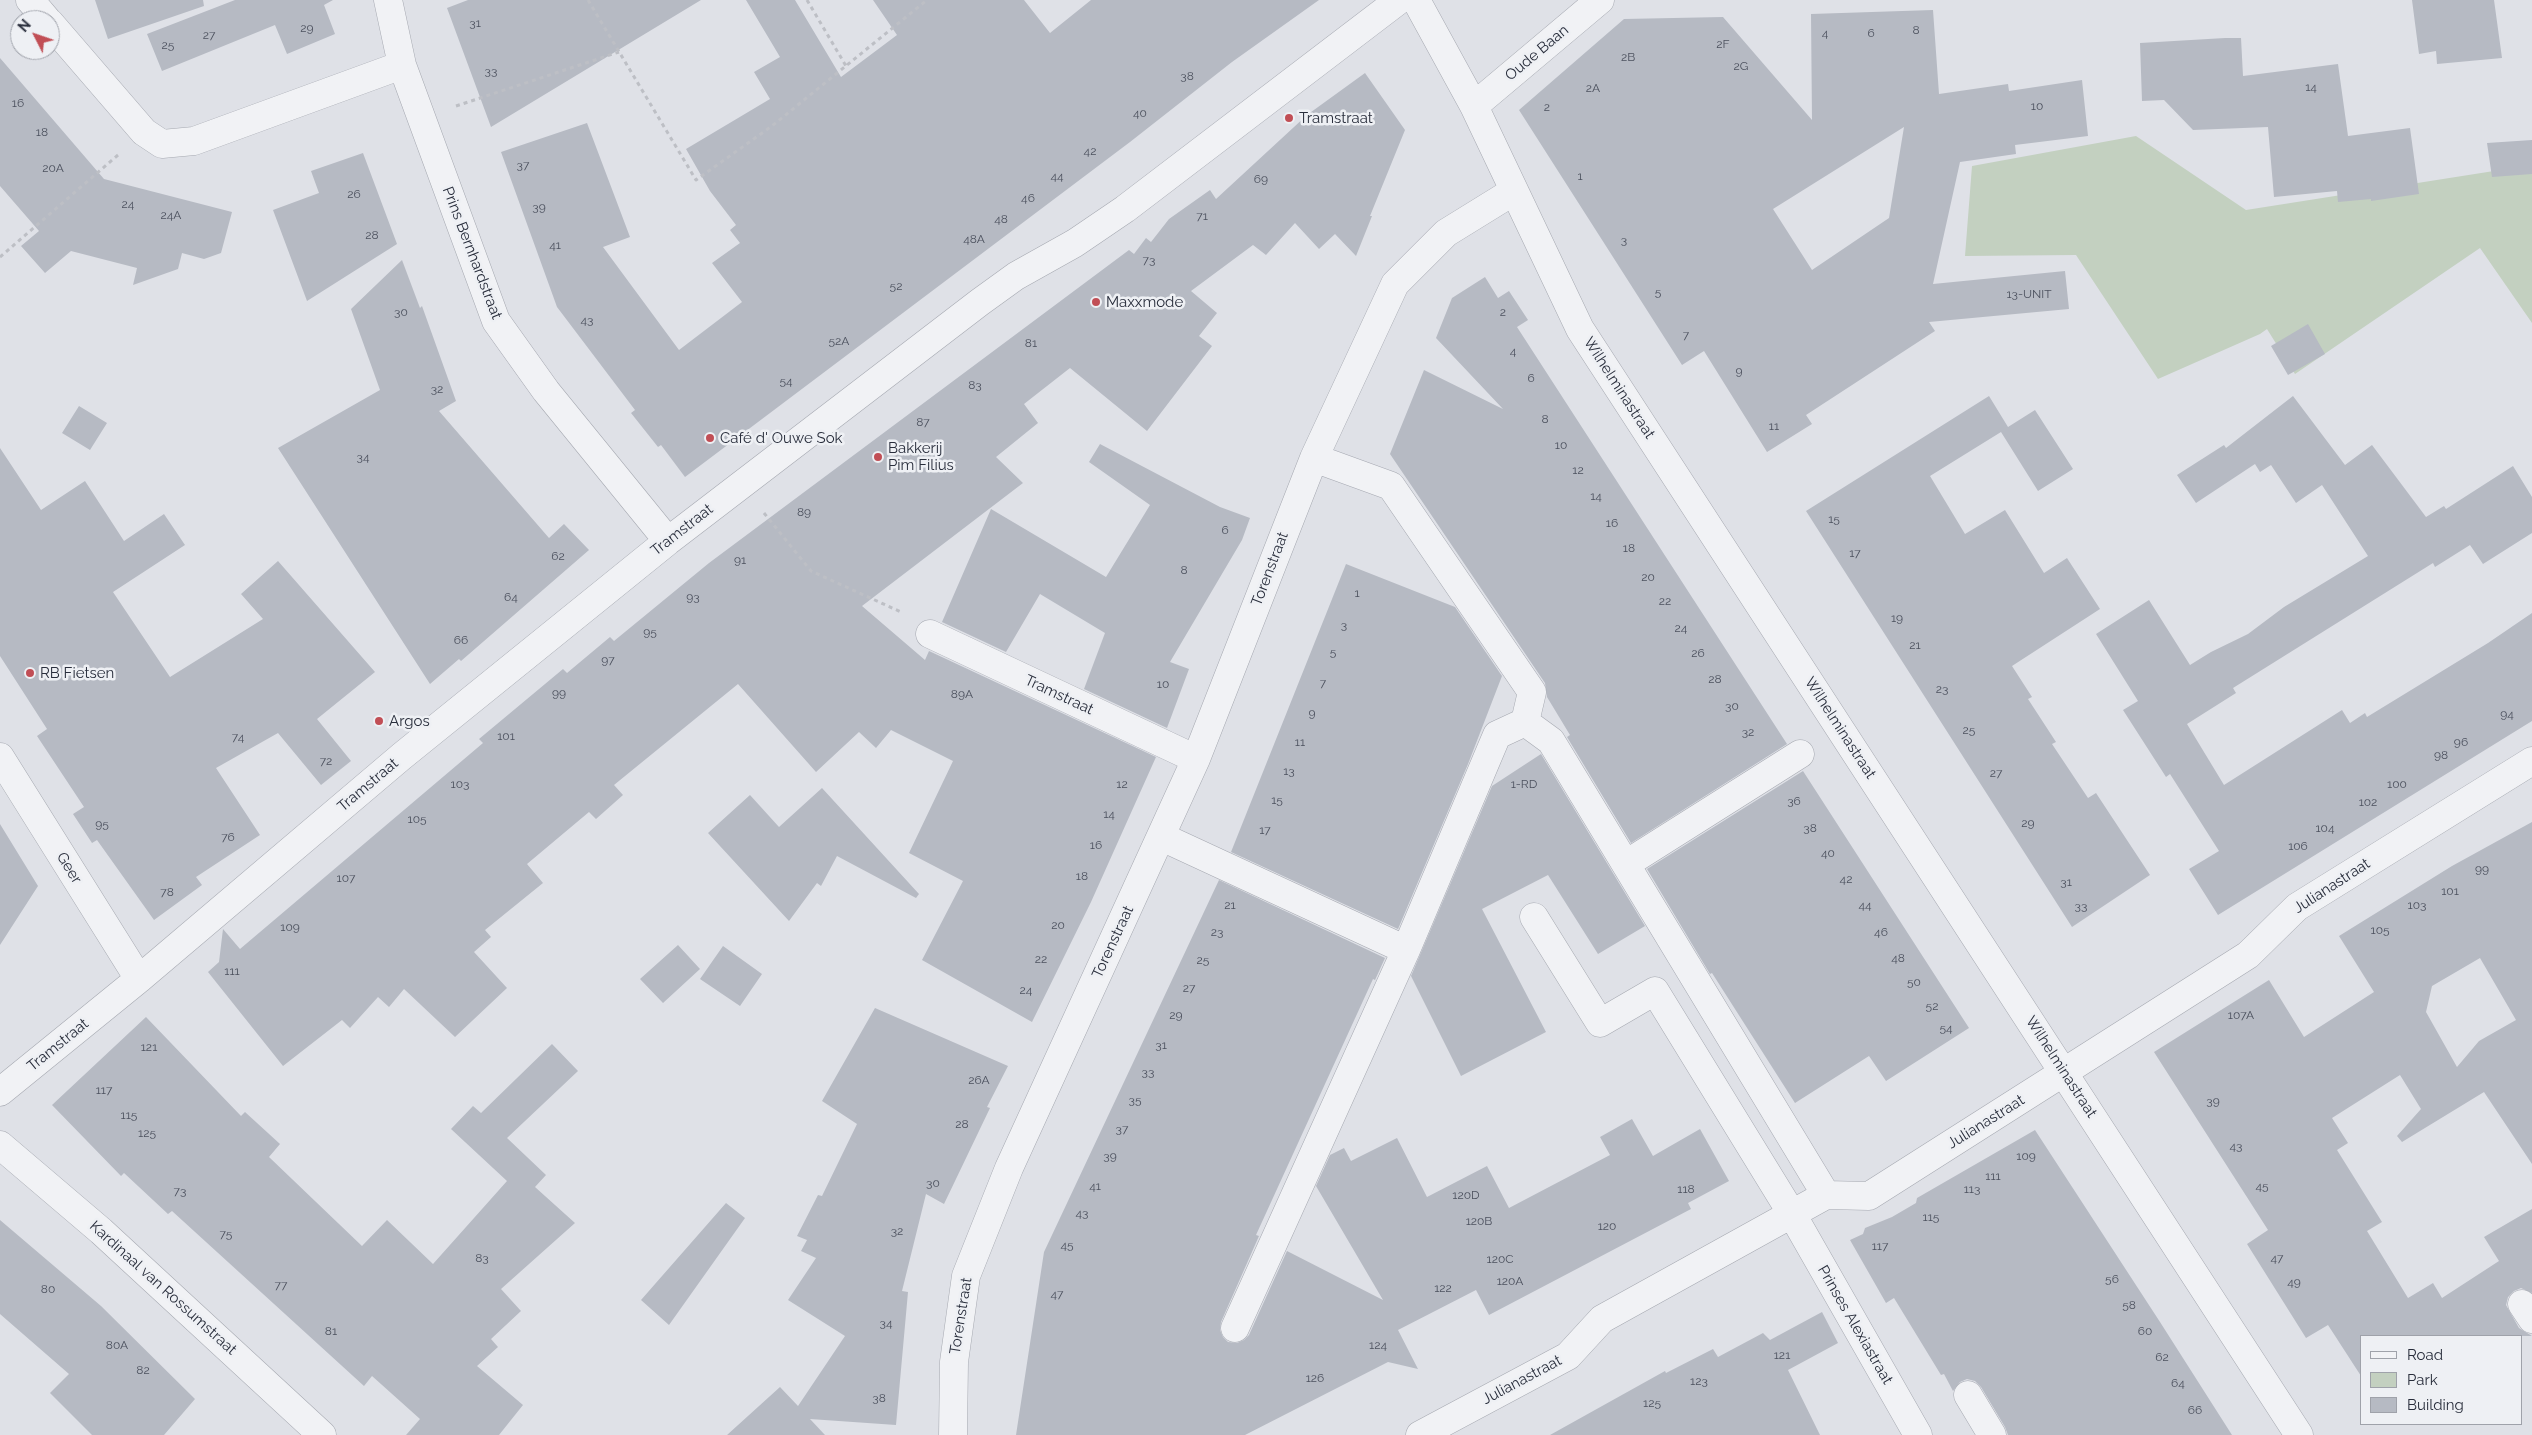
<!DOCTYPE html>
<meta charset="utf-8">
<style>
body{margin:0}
#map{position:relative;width:2532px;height:1435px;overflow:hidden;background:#dfe1e7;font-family:Raleway,sans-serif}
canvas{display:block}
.legend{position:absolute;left:2360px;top:1335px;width:162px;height:90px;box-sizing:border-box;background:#eef0f4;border:1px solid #9fa2aa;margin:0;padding:6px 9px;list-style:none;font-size:15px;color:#292e3c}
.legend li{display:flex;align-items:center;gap:10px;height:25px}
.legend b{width:25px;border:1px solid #9fa2aa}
.north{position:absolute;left:10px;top:10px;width:50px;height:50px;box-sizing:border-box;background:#eef0f4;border:1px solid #9fa2aa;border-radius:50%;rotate:311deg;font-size:14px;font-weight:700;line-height:20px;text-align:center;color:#292e3c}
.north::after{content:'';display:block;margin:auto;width:18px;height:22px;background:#c14e55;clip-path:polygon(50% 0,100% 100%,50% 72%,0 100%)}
</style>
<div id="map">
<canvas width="2532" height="1435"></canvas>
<ul class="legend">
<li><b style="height:6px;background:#f1f2f5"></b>Road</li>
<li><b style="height:14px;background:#c3d0c0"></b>Park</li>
<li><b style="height:14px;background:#b6bac3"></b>Building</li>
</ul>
<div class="north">N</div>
</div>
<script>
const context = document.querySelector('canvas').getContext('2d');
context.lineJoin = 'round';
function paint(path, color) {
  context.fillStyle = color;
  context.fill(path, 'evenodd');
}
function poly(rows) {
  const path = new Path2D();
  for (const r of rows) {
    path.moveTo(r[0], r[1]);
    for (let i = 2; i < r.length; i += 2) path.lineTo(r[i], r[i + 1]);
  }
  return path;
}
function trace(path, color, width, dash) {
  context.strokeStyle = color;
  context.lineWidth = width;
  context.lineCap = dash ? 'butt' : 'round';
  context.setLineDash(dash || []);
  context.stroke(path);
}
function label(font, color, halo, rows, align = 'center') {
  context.font = font + ' Raleway,sans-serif';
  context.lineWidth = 5;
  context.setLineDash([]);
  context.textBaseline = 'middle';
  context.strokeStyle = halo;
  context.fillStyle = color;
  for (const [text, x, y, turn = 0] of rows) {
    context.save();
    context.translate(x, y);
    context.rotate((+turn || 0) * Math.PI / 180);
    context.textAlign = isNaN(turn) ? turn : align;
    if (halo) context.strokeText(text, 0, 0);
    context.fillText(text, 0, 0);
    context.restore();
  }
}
const green = poly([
 [2136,136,2246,210,2532,165,2532,323,2480,248,2295,374,2267,329,2260,334,2158,379,2076,255,1965,256,1972,166]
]);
const building = poly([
 [95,0,203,0,204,6,108,39],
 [235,0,333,0,324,5,335,34,287,54,275,25,162,71,147,34],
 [468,0,701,0,491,127,447,8],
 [746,0,795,0,841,77,897,35,873,0,1024,0,1050,33,1091,0,1319,0,1232,62,1130,142,685,477,661,445,658,447,631,413,635,410,557,307,501,152,587,123,630,237,603,247,679,350,742,302,712,263,740,243,730,230,736,225,710,191,686,149,770,99,754,72,780,57],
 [2412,0,2494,0,2502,58,2437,64,2436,51,2419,54],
 [1933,10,1939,94,2008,84,2009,91,2082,80,2088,136,2015,145,2016,154,1960,162,1933,284,2065,271,2069,309,1929,322,1935,331,1806,415,1812,424,1767,452,1704,351,1682,365,1519,110,1624,19,1723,17,1812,120,1811,14],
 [1904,127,1889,218,1812,270,1773,209],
 [2225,38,2241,38,2243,76,2338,64,2348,136,2410,128,2419,194,2371,201,2371,199,2338,202,2337,191,2274,197,2268,127,2193,130,2164,100,2142,101,2140,43],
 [0,58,104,179,232,212,221,253,204,259,182,253,178,269,133,285,137,268,71,251,45,273,21,246,39,231,0,186],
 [1365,73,1405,130,1370,216,1372,216,1356,256,1335,234,1319,249,1295,223,1266,255,1253,245,1191,291,1217,313,1199,336,1212,346,1147,431,1070,368,1024,404,1038,423,996,457,1023,483,862,606,925,660,929,651,1156,757,1091,902,1032,1022,922,960,963,881,909,853,953,761,891,730,876,748,859,732,816,772,738,684,614,785,623,795,596,819,589,812,527,864,543,883,485,930,491,937,474,952,507,988,455,1037,404,989,389,1007,378,997,350,1028,342,1020,283,1066,208,972,219,962,223,929,240,949,483,743,479,739,563,669,567,673,610,637,614,641,709,563,1129,250,1134,254,1146,238,1151,242,1169,219,1210,190,1216,199,1307,115],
 [2532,140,2532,174,2492,177,2487,143],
 [363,153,397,244,307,301,273,210,319,193,311,171],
 [402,260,420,308,422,306,456,401,439,411,549,538,564,524,589,550,461,661,459,659,430,684,278,448,380,390,351,309],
 [1485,277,1498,298,1509,291,1528,320,1517,327,1787,744,1631,843,1567,737,1570,735,1547,697,1545,683,1390,454,1424,370,1503,409,1436,338,1452,298],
 [2308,324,2325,354,2288,375,2271,346],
 [1989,396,2008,427,2035,410,2073,469,2038,491,2001,432,1930,476,1965,534,2005,510,2044,573,2067,558,2100,609,2012,666,2032,697,2028,699,2056,742,2052,744,2088,798,2096,793,2150,875,2072,927,1806,511],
 [2293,396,2345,465,2372,445,2426,517,2444,506,2446,509,2513,466,2532,497,2532,533,2483,564,2470,545,2435,567,2433,563,2233,688,2236,693,2187,724,2224,785,2342,710,2350,723,2365,713,2367,717,2488,643,2532,613,2532,721,2218,915,2189,869,2219,851,2170,774,2166,777,2123,710,2138,701,2096,634,2149,600,2190,665,2211,652,2248,634,2284,607,2368,556,2322,485,2296,503,2271,465,2260,472,2255,464,2196,503,2177,475,2224,445,2226,448],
 [79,406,107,423,90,450,62,433],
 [1100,444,1220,507,1250,518,1242,540,1170,662,1189,669,1167,728,1084,689,1105,633,1040,594,1006,652,942,622,991,509,1106,577,1150,505,1089,462],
 [0,448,41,510,85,481,124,541,164,514,185,545,113,592,170,677,263,619,241,594,278,561,375,672,317,719,351,761,321,785,278,733,216,768,260,835,196,877,202,885,154,920,97,840,92,843,73,814,84,807,37,736,47,729,0,656],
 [1346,564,1455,607,1502,676,1468,764,1398,929,1231,852],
 [1541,754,1645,926,1598,954,1548,875,1482,909,1546,1032,1461,1076,1411,976,1492,786],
 [1803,771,1969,1028,1886,1081,1869,1056,1795,1103,1712,973,1710,974,1647,869],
 [822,788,919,894,916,898,837,856,821,886,817,883,789,921,708,833,750,795,779,827],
 [2532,822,2532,1164,2484,1092,2402,1142,2397,1136,2421,1109,2400,1075,2332,1118,2348,1143,2337,1150,2382,1222,2367,1231,2408,1298,2433,1283,2442,1298,2499,1261,2484,1237,2532,1209,2532,1293,2521,1288,2514,1291,2508,1297,2506,1305,2519,1328,2532,1336,2361,1336,2361,1376,2328,1325,2306,1338,2247,1244,2268,1230,2154,1052,2269,980,2304,1037,2374,992,2339,936,2452,866],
 [2480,958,2516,1020,2479,1041,2457,1067,2426,1012,2432,986],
 [0,824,38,886,0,945],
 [1219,880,1385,958,1375,980,1373,979,1256,1235,1259,1236,1221,1322,1220,1330,1223,1337,1228,1342,1237,1343,1244,1340,1249,1335,1287,1251,1383,1300,1316,1186,1330,1155,1344,1148,1351,1161,1397,1138,1427,1197,1487,1166,1509,1208,1610,1155,1600,1137,1632,1119,1653,1156,1700,1129,1729,1181,1688,1203,1691,1209,1489,1315,1476,1290,1398,1330,1418,1369,1388,1362,1245,1435,1016,1435,1044,1252],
 [678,945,700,969,663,1003,640,979],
 [723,946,762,974,740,1006,700,979],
 [875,1008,1008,1066,987,1107,990,1108,944,1204,926,1194,902,1291,908,1292,896,1425,810,1419,825,1435,727,1435,780,1387,798,1406,845,1336,788,1300,816,1258,801,1251,807,1240,797,1236,818,1195,822,1196,857,1124,822,1101],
 [146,1017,241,1116,245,1112,280,1144,269,1157,362,1246,387,1220,433,1264,507,1181,451,1129,473,1106,481,1113,552,1044,578,1071,507,1138,546,1175,535,1187,575,1223,501,1289,521,1311,491,1339,498,1347,477,1366,523,1405,499,1435,406,1435,420,1419,372,1376,364,1386,172,1211,168,1214,124,1173,121,1176,52,1105],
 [2035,1130,2160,1322,2232,1435,2008,1435,2005,1427,1981,1387,1975,1381,1967,1379,1960,1382,1953,1391,1944,1374,1941,1375,1894,1298,1886,1303,1850,1240,1863,1234,1865,1228,1892,1217,1916,1203,1917,1198],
 [726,1203,745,1218,669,1325,641,1300],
 [0,1220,101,1306,195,1399,164,1435,92,1435,50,1393,69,1374,0,1314],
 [1822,1312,1838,1343,1788,1370,1820,1435,1550,1435,1665,1371,1666,1373,1713,1349,1718,1357,1763,1333,1770,1340]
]);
const path = poly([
 [588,0,696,180,772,126,927,0],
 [807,0,846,66],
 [456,106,619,52],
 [0,257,118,155],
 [764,513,811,571,901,612]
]);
const minor = poly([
 [30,0,47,20],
 [388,0,402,65,496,321,546,391,668,541],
 [1416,0,1474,106,1580,329,2299,1435],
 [50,23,144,132,162,144,194,141,402,65],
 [1474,106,1600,0],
 [1314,458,1391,486,1532,692,1525,722],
 [930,634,1196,759],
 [1525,722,1551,741,1826,1195],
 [0,757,139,979],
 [1162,837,1406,950],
 [1626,864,1800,754],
 [1534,917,1600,1023,1655,991,1792,1214,1918,1435],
 [0,1092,139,979,402,756,668,541,980,302,1016,276,1075,243,1125,209,1399,0],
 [0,1145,101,1231,322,1435],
 [2522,1304,2532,1319],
 [1235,1328,1406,950,1497,735,1525,722],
 [1968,1395,1992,1435],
 [953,1435,954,1362,966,1276,1009,1168,1196,759,1314,458,1395,284,1446,233,1514,191],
 [1420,1435,1568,1356,1602,1319,1826,1195,1869,1196,2248,955,2297,907,2532,761]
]);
const markers = [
 [1289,118,5,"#c14e55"],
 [1096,302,5,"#c14e55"],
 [710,438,5,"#c14e55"],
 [878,457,5,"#c14e55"],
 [30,673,5,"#c14e55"],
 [379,721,5,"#c14e55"]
];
const numberNames = [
 ["31",475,23],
 ["29",307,28],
 ["8",1916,30],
 ["4",1825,33],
 ["6",1871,33],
 ["27",209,35],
 ["2F",1723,44],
 ["25",168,45],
 ["2B",1628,57],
 ["2G",1741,66],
 ["33",491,71],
 ["38",1187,76],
 ["14",2311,87],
 ["2A",1593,88],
 ["16",18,103],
 ["10",2037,106],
 ["2",1547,107],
 ["40",1140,113],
 ["18",42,132],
 ["42",1090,151],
 ["37",523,165],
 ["20A",53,168],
 ["44",1057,176],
 ["1",1580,176],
 ["69",1261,179],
 ["26",354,194],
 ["46",1028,198],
 ["24",128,204],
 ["39",539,207],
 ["24A",171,215],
 ["71",1202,216],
 ["48",1001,219],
 ["28",372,235],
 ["48A",974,239],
 ["3",1624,240],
 ["41",555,245],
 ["73",1149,260],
 ["52",896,286],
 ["5",1658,292],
 ["13-UNIT",2029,294],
 ["30",401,312],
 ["2",1503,312],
 ["43",587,320],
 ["7",1686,335],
 ["52A",839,341],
 ["81",1031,343],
 ["4",1513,351],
 ["9",1739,371],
 ["6",1531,378],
 ["54",786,381],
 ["83",975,385],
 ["32",437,389],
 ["8",1545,419],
 ["87",923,422],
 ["11",1774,426],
 ["10",1561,445],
 ["34",363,457],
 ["12",1578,470],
 ["14",1596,496],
 ["89",804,512],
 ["15",1834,519],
 ["16",1612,523],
 ["6",1225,530],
 ["18",1629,548],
 ["17",1855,553],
 ["62",558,556],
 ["91",740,560],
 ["8",1184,570],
 ["20",1648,577],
 ["1",1357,593],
 ["64",511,597],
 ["93",693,597],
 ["22",1665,601],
 ["19",1897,618],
 ["3",1344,625],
 ["24",1681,628],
 ["95",650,632],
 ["66",461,640],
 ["21",1915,645],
 ["5",1333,652],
 ["26",1698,653],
 ["97",608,660],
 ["28",1715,679],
 ["7",1323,683],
 ["10",1163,684],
 ["23",1942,689],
 ["99",559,693],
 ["89A",962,694],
 ["30",1732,706],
 ["9",1312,713],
 ["94",2507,714],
 ["25",1969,730],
 ["32",1748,732],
 ["101",506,736],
 ["74",238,737],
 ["11",1300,742],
 ["96",2461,742],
 ["98",2441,755],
 ["72",326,761],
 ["13",1289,771],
 ["27",1996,773],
 ["103",460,784],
 ["12",1122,784],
 ["1-RD",1524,784],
 ["100",2397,784],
 ["15",1277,800],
 ["36",1794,801],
 ["102",2368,802],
 ["14",1109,814],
 ["105",417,819],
 ["29",2028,823],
 ["95",102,824],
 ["38",1810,828],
 ["104",2325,828],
 ["17",1265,830],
 ["76",228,837],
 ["16",1096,845],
 ["106",2298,846],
 ["40",1828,853],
 ["99",2482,869],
 ["18",1082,876],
 ["107",346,878],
 ["42",1846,879],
 ["31",2066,882],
 ["101",2450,891],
 ["78",167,892],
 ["21",1230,905],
 ["44",1865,905],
 ["103",2417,905],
 ["33",2081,906],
 ["20",1058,925],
 ["109",290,927],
 ["105",2380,930],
 ["23",1217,932],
 ["46",1881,932],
 ["48",1898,958],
 ["22",1041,959],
 ["25",1203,960],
 ["111",232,971],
 ["50",1914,982],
 ["27",1189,988],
 ["24",1026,990],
 ["52",1932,1006],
 ["29",1176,1015],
 ["107A",2241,1015],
 ["54",1946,1028],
 ["31",1161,1045],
 ["121",149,1047],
 ["33",1148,1072],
 ["26A",979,1080],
 ["117",104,1090],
 ["35",1135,1100],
 ["39",2213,1101],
 ["115",129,1115],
 ["28",962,1124],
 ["37",1122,1129],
 ["125",147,1133],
 ["43",2236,1146],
 ["39",1110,1156],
 ["109",2026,1156],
 ["111",1993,1176],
 ["30",933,1183],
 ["41",1095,1186],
 ["45",2262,1186],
 ["118",1686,1189],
 ["113",1972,1189],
 ["73",180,1191],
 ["120D",1466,1195],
 ["43",1082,1213],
 ["115",1931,1217],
 ["120B",1479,1221],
 ["120",1607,1226],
 ["32",897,1231],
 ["75",226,1234],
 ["45",1067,1245],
 ["117",1880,1246],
 ["83",482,1258],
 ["47",2277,1258],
 ["120C",1500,1259],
 ["56",2112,1279],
 ["120A",1510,1281],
 ["49",2294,1282],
 ["77",281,1285],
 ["122",1443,1288],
 ["80",48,1289],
 ["47",1057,1294],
 ["58",2129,1305],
 ["34",886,1323],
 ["81",331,1331],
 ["60",2145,1331],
 ["80A",117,1345],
 ["124",1378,1345],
 ["121",1782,1355],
 ["62",2162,1357],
 ["82",143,1370],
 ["126",1315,1378],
 ["123",1699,1381],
 ["64",2178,1383],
 ["38",879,1398],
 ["125",1652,1403],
 ["66",2195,1410]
];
const streetNames = [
 ["Oude Baan",1537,53,-40],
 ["Prins Bernhardstraat",472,253,69],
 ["Wilhelminastraat",1619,388,57],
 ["Tramstraat",682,530,-38],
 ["Torenstraat",1270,569,-69],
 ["Tramstraat",1059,695,25],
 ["Wilhelminastraat",1840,728,57],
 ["Tramstraat",368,785,-40],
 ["Geer",69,868,58],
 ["Julianastraat",2332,886,-33],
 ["Torenstraat",1113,942,-65],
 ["Tramstraat",58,1045,-39],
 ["Wilhelminastraat",2061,1067,57],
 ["Julianastraat",1986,1122,-32],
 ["Kardinaal van Rossumstraat",163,1288,42],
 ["Torenstraat",961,1316,-81],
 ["Prinses Alexiastraat",1855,1325,60],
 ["Julianastraat",1522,1380,-28]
];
const poiNames = [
 ["Tramstraat",1299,118],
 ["Maxxmode",1106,302],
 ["Café d' Ouwe Sok",720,438],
 ["Bakkerij",888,448],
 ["Pim Filius",888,465],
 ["RB Fietsen",40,673],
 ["Argos",389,721]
];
paint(green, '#c3d0c0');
paint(building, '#b6bac3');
trace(minor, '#a5a8b0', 29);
trace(path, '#bdbfc5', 3, [4, 4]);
trace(minor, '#f1f2f5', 28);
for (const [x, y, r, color] of markers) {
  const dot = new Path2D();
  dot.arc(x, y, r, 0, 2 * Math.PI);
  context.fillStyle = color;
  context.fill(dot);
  trace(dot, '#eef0f4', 2);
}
label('12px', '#4c515e', null, numberNames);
label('15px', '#292e3c', '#eef0f4', streetNames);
label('15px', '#292e3c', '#eef0f4', poiNames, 'left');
</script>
